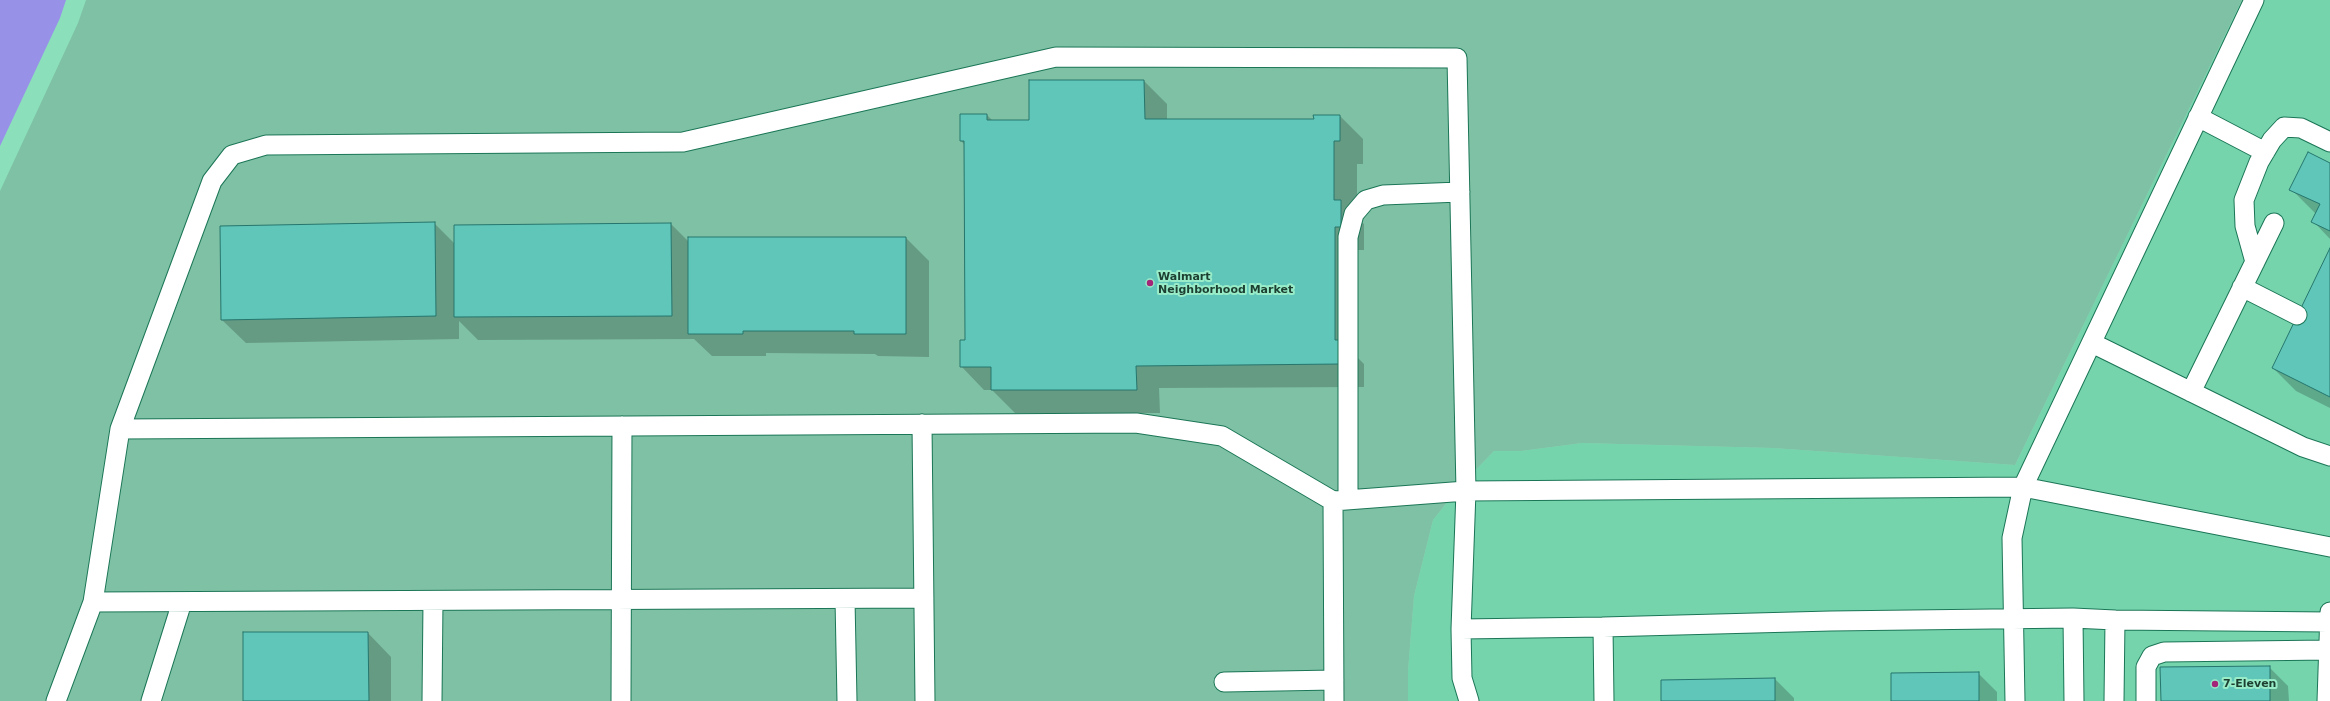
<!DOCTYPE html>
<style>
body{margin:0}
canvas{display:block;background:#8bdfbb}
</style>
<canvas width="2330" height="701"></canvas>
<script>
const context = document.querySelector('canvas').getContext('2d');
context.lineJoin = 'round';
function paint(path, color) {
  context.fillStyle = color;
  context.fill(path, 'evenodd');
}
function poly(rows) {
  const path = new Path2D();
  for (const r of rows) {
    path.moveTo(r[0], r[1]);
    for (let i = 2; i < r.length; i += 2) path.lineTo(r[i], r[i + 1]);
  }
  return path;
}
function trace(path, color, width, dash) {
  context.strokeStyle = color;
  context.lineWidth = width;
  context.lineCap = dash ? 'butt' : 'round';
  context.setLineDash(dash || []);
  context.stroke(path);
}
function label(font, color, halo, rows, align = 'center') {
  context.font = font + ' "DejaVu Sans",sans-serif';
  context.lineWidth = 4;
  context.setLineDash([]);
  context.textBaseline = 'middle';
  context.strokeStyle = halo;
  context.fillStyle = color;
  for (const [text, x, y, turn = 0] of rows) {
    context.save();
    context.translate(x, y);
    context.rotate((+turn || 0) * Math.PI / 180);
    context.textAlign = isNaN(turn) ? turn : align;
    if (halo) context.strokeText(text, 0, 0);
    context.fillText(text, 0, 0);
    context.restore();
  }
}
const built = poly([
 [2242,0,2330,0,2330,701,1408,701,1408,671,1414,596,1433,520,1460,486,1494,451,1521,451,1582,443,1773,448,2015,465]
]);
const green = poly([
 [86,0,2242,0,2015,465,1773,448,1582,443,1521,451,1494,451,1460,486,1433,520,1414,596,1408,671,1408,701,0,701,0,191,78,23]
]);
const water = poly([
 [0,0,66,0,60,18,0,146]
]);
const shadow = poly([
 [1030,81,1144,81,1167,104,1167,120,1315,120,1314,116,1340,116,1363,139,1363,164,1357,164,1357,218,1364,224,1364,250,1358,250,1358,358,1364,364,1364,387,1159,388,1160,413,1015,413,992,390,984,390,961,366,966,341,965,145,961,141,987,115,993,121,1030,121],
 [2330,164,2330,239,2313,221,2316,214,2291,189],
 [434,223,455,244,671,224,689,242,906,238,929,261,929,357,878,356,875,354,766,353,766,356,712,356,694,339,478,340,459,321,459,339,246,343,222,320],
 [2330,251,2330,408,2296,391,2273,368],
 [368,633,391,657,391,701,244,701],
 [2269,667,2288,686,2289,701,2162,701],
 [1978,673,1997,692,1997,701,1892,701],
 [1775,679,1794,698,1794,701,1662,701]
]);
const building = poly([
 [1029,80,1144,80,1145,119,1314,119,1313,115,1340,115,1340,141,1334,141,1334,200,1341,200,1341,227,1335,227,1335,340,1342,340,1341,364,1136,366,1137,390,991,390,991,367,960,367,960,340,965,340,964,141,960,141,960,114,987,114,987,120,1029,120,1029,80],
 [2308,152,2330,163,2330,231,2311,222,2320,204,2289,190,2308,152],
 [435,222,436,316,221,320,220,226,435,222],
 [671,223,672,316,454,317,454,225,671,223],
 [688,237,906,237,906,334,854,334,854,331,743,331,743,334,688,334,688,237],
 [2330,248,2330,397,2272,368,2330,248],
 [243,632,368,632,369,701,243,701,243,632],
 [2270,666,2270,701,2161,701,2160,667,2270,666],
 [1979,672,1979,701,1891,701,1891,673,1979,672],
 [1775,678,1775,701,1661,701,1661,680,1775,678]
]);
const lane = poly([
 [2198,117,2265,152],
 [2255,262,2245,226,2244,200,2259,162,2272,140,2284,127,2301,128,2330,142],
 [2242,287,2297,315],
 [2092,343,2303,447,2330,456],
 [2191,392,2274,223],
 [922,424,925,701],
 [1348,500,1348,237,1354,214,1366,200,1383,195,1460,192],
 [1333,501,1334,701],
 [845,599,847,701],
 [93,602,924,598],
 [2073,618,2074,701],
 [2115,620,2329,622],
 [1461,629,1603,627],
 [1224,682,1334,680],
 [56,701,93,602,120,429,212,181,232,155,266,145,683,142,1056,57,1457,58,1466,491,1333,501,1222,436,1136,423,120,429],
 [151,701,182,602],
 [432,701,433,601],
 [621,701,622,426],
 [1469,701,1462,678,1461,629,1466,491,2023,487,2330,547],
 [1604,701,1603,627,1831,621,2073,618,2115,620,2114,701],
 [2015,701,2012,538,2023,487,2254,0],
 [2146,701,2146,667,2152,656,2164,652,2328,650],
 [2327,701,2330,612]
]);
const markers = [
 [1150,283,4,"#a32679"],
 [2215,684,4,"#a32679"]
];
const poiNames = [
 ["Walmart",1158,277],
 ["Neighborhood Market",1158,290],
 ["7-Eleven",2223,684]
];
paint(built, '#76d4ad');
paint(green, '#7fc1a4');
paint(water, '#9792e8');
paint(shadow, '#0003');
paint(building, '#60c6ba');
trace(building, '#26766d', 1);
trace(lane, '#1b7657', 21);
trace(lane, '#fff', 19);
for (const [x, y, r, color] of markers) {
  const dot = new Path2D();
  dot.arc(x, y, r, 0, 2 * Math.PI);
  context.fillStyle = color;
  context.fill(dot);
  trace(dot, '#98ecc8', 1.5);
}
label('bold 11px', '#1c3f31', '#98ecc8', poiNames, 'left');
</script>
